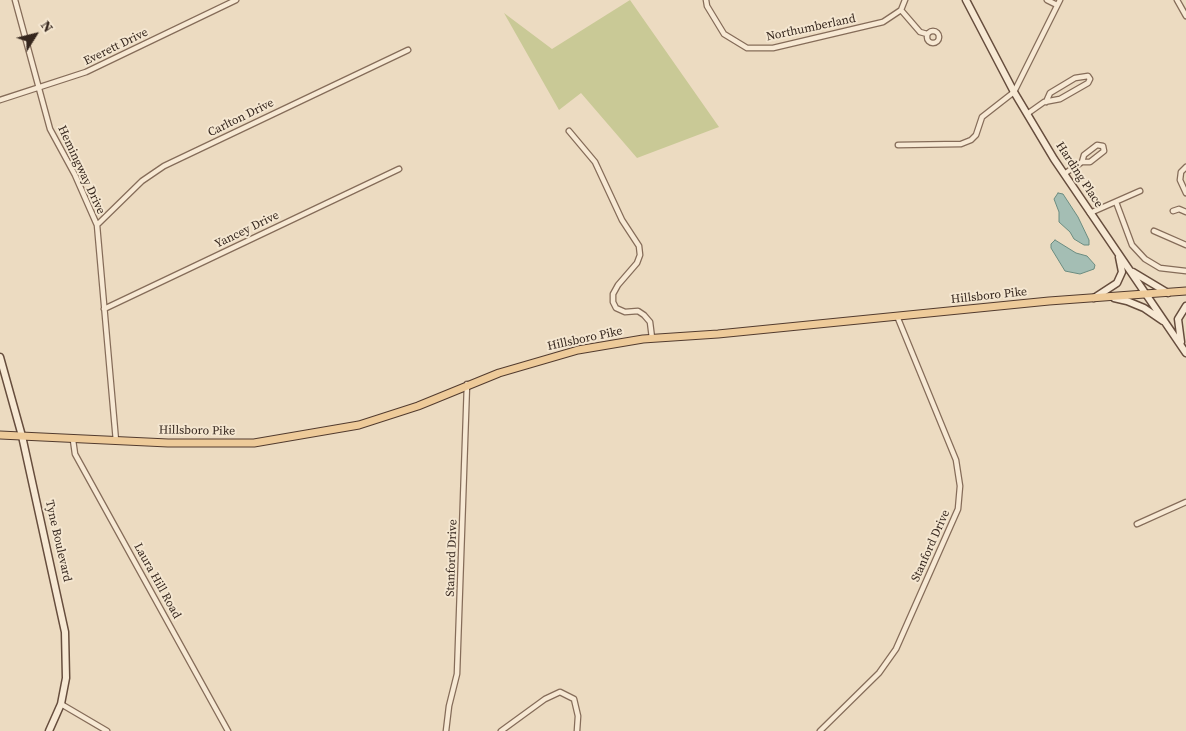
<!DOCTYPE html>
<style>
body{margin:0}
#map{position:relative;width:1186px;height:731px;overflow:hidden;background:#ecdbc1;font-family:"Source Serif 4",serif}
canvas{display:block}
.north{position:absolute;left:10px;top:10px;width:50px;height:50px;-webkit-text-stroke:4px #f4e6d0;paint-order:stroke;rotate:54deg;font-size:14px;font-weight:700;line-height:20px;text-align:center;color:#35261d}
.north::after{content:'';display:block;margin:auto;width:18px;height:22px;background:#35261d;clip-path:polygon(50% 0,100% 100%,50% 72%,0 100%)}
</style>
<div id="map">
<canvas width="1186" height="731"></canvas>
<div class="north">N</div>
</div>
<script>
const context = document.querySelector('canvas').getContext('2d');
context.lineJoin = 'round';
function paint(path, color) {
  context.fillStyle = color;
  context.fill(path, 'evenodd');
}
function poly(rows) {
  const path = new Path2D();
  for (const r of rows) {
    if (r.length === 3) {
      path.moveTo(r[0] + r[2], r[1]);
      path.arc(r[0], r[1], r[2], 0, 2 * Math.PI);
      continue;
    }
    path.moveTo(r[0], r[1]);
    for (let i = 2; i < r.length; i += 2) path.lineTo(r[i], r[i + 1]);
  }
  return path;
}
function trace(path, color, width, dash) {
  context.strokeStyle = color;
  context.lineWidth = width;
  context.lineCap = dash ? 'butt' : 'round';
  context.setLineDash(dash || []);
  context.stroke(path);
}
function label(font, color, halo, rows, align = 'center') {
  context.font = font + ' "Source Serif 4",serif';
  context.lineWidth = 4;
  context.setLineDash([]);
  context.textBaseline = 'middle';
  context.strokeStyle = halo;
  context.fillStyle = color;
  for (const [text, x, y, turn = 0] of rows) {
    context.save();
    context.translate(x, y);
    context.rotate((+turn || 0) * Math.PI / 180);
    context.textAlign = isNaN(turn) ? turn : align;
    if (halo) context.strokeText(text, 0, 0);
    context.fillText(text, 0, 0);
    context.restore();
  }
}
const green = poly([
 [630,0,719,127,637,158,581,93,559,110,504,13,552,49]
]);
const water = poly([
 [1058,193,1063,194,1078,217,1089,240,1089,245,1084,245,1074,239,1070,232,1059,222,1059,212,1054,199,1058,193],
 [1055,240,1076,253,1087,256,1095,265,1094,269,1080,274,1065,271,1051,248,1051,244,1055,240]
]);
const street = poly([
 [15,0,50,129,75,175,97,225,116,441],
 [706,0,707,6,724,34,747,48,773,48,883,22,901,10,905,0],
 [1047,0,1057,5],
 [1177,0,1186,16],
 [901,10,920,32,927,34],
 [933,37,6],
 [0,100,86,72,236,0],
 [1027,114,1044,102,1060,99,1088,83,1090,79,1088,76,1075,78,1050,93,1046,102],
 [569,131,595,162,622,220,639,246,640,255,637,263,618,285,613,294,613,302,616,308,625,312,638,311,644,315,650,322,652,338],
 [898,145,961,144,971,140,976,135,982,117,1014,92,1060,0],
 [1186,167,1181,172,1180,180,1186,193],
 [1064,174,1082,162,1090,162,1104,151,1103,146,1097,145,1084,155,1082,162],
 [1116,202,1132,245,1145,259,1160,268,1186,271],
 [1173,211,1179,209,1186,212],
 [1090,213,1140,191],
 [97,225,142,181,164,166,408,50],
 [1154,231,1186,245],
 [104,309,399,169],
 [73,440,75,454,228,731],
 [1137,524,1186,502],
 [61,704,107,731],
 [446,731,449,706,457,674,467,384],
 [501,731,545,699,560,692,574,699,578,716,577,731],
 [820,731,879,673,896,649,958,509,960,486,956,460,897,316]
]);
const secondary = poly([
 [966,0,1014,92,1054,159,1186,353],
 [1133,272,1168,293],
 [1094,298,1117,283,1122,272,1119,257],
 [1114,298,1127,301,1144,308,1163,321],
 [1181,342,1178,319,1186,306],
 [0,357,22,436,65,632,66,678,61,704,49,731]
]);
const primary = poly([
 [0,435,168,443,254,443,359,425,418,406,499,373,578,350,643,339,718,334,1049,301,1186,291]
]);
const streetNames = [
 ["Northumberland",811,28,-12],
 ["Everett Drive",116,47,-26],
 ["Carlton Drive",241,118,-26],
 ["Hemingway Drive",81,170,65],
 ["Harding Place",1079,175,57],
 ["Yancey Drive",247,230,-26],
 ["Hillsboro Pike",989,296,-6],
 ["Hillsboro Pike",585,339,-12],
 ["Hillsboro Pike",197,431,1],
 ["Tyne Boulevard",58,541,77],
 ["Stanford Drive",931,546,-66],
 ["Stanford Drive",452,558,-88],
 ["Laura Hill Road",157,581,61]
];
paint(green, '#c9c996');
paint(water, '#a4beb4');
trace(water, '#6b8c80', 1);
trace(street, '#856c59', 7);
trace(secondary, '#664d3d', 9);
trace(primary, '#523b2e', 9);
trace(street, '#f7e9d4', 4.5);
trace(secondary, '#f7e9d4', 6);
trace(primary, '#eecb9a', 7);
label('12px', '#35261d', '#f4e6d0', streetNames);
</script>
